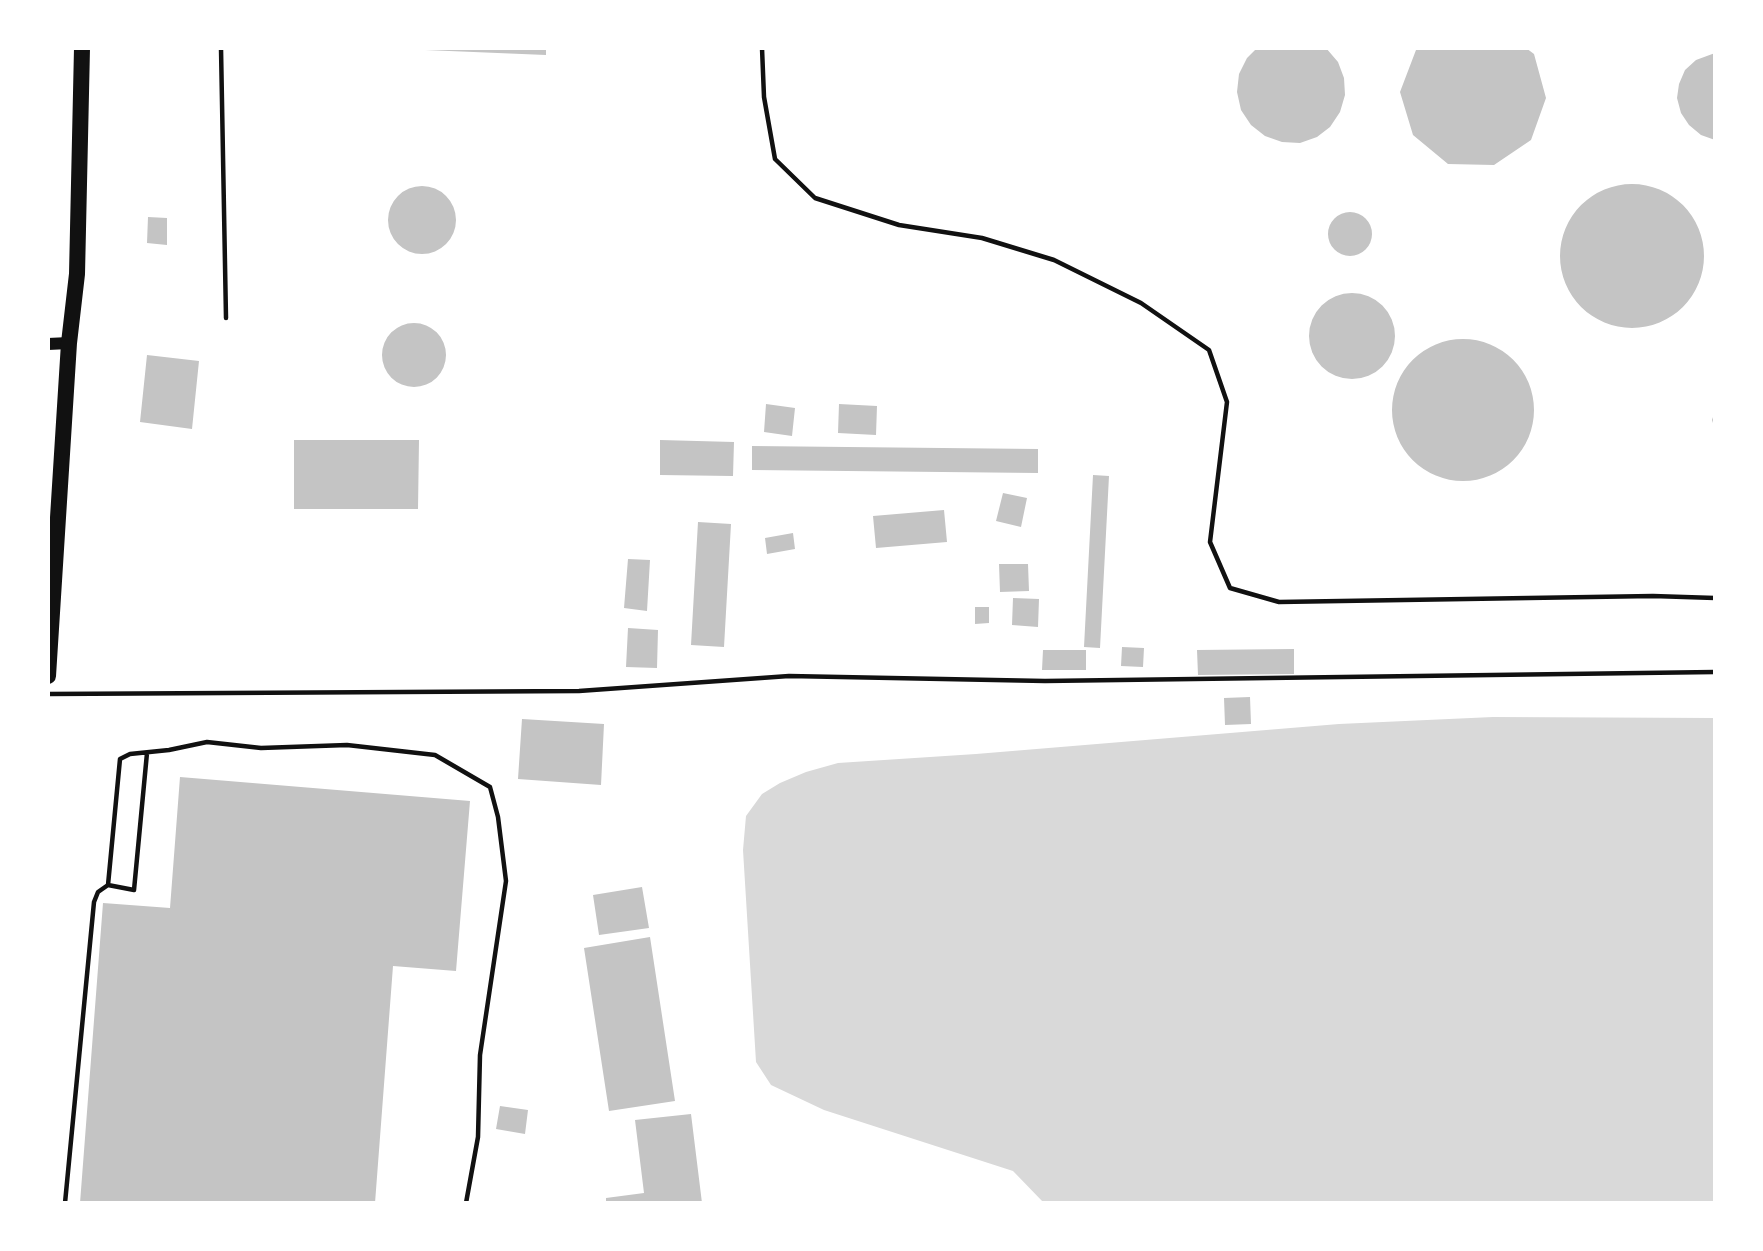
<!DOCTYPE html>
<style>
body{margin:0}
#map{position:relative;width:1763px;height:1251px;overflow:hidden;background:#fff;font-family:"Playfair Display",serif}
canvas{display:block}
.frame{position:absolute;inset:0;border:50px solid #fff;pointer-events:none}
</style>
<div id="map">
<canvas width="1763" height="1251"></canvas>
<div class="frame"></div>
</div>
<script>
const context = document.querySelector('canvas').getContext('2d');
context.lineJoin = 'round';
function paint(path, color) {
  context.fillStyle = color;
  context.fill(path, 'evenodd');
}
function poly(rows) {
  const path = new Path2D();
  for (const r of rows) {
    if (r.length === 3) {
      path.moveTo(r[0] + r[2], r[1]);
      path.arc(r[0], r[1], r[2], 0, 2 * Math.PI);
      continue;
    }
    path.moveTo(r[0], r[1]);
    for (let i = 2; i < r.length; i += 2) path.lineTo(r[i], r[i + 1]);
  }
  return path;
}
function trace(path, color, width, dash) {
  context.strokeStyle = color;
  context.lineWidth = width;
  context.lineCap = dash ? 'butt' : 'round';
  context.setLineDash(dash || []);
  context.stroke(path);
}
const water = poly([
 [1493,717,1715,718,1715,1203,1044,1203,1013,1171,824,1110,771,1085,756,1062,743,850,746,816,762,794,780,783,806,772,838,763,976,754,1339,724]
]);
const building = poly([
 [425,48,546,48,546,55,425,50],
 [1257,48,1326,48,1338,62,1344,78,1345,95,1340,112,1330,127,1317,137,1300,143,1282,142,1265,136,1251,125,1241,110,1237,92,1239,74,1247,58],
 [1418,48,1526,48,1534,54,1546,98,1531,140,1494,165,1448,164,1413,135,1400,92,1416,50],
 [1715,53,1715,140,1701,135,1689,125,1681,113,1677,98,1679,84,1685,70,1696,60],
 [1632,256,72],
 [422,220,34],
 [1350,234,22],
 [148,217,167,218,167,245,147,243],
 [1352,336,43],
 [414,355,32],
 [1463,410,71],
 [147,355,199,361,192,429,140,422],
 [766,404,795,408,792,436,764,432],
 [839,404,877,406,876,435,838,433],
 [1715,411,1715,429,1712,420],
 [294,440,419,440,418,509,294,509],
 [660,440,734,442,733,476,660,475],
 [752,446,1038,449,1038,473,752,470],
 [1093,475,1109,476,1100,648,1084,647],
 [1003,493,1027,498,1021,527,996,521],
 [944,510,947,542,876,548,873,516],
 [698,522,731,524,724,647,691,645],
 [793,533,795,549,767,554,765,538],
 [628,559,650,560,647,611,624,608],
 [999,564,1028,564,1029,591,1000,592],
 [1013,598,1039,599,1038,627,1012,625],
 [975,607,989,607,989,623,975,624],
 [628,628,658,630,657,668,626,667],
 [1122,647,1144,648,1143,667,1121,666],
 [1294,649,1294,674,1198,675,1197,650],
 [1043,650,1086,650,1086,670,1042,670],
 [1250,697,1251,724,1225,725,1224,698],
 [522,719,604,724,601,785,518,779],
 [180,777,470,801,456,971,393,966,375,1203,80,1203,103,903,170,908],
 [642,887,649,928,599,935,593,895],
 [650,937,675,1101,609,1111,584,948],
 [500,1106,528,1110,525,1134,496,1129],
 [691,1114,702,1203,606,1203,606,1198,644,1193,635,1120]
]);
const service = poly([
 [221,48,226,318],
 [762,48,764,97,775,159,815,198,899,225,982,238,1054,260,1141,303,1209,350,1227,402,1210,542,1230,588,1279,602,1653,596,1715,598],
 [48,694,579,691,789,676,1045,681,1715,672],
 [108,885,120,759,130,754,169,750,207,742,261,748,347,745,435,755,490,787,498,817,506,881,480,1055,478,1137,466,1203],
 [65,1203,94,902,98,892,108,885,134,890,147,753]
]);
const secondary = poly([
 [48,344,69,343]
]);
const trunk = poly([
 [48,676,69,343,77,274,82,48]
]);
paint(water, '#d9d9d9');
paint(building, '#c4c4c4');
trace(service, '#111', 4.5);
trace(secondary, '#111', 12);
trace(trunk, '#111', 16);
</script>
